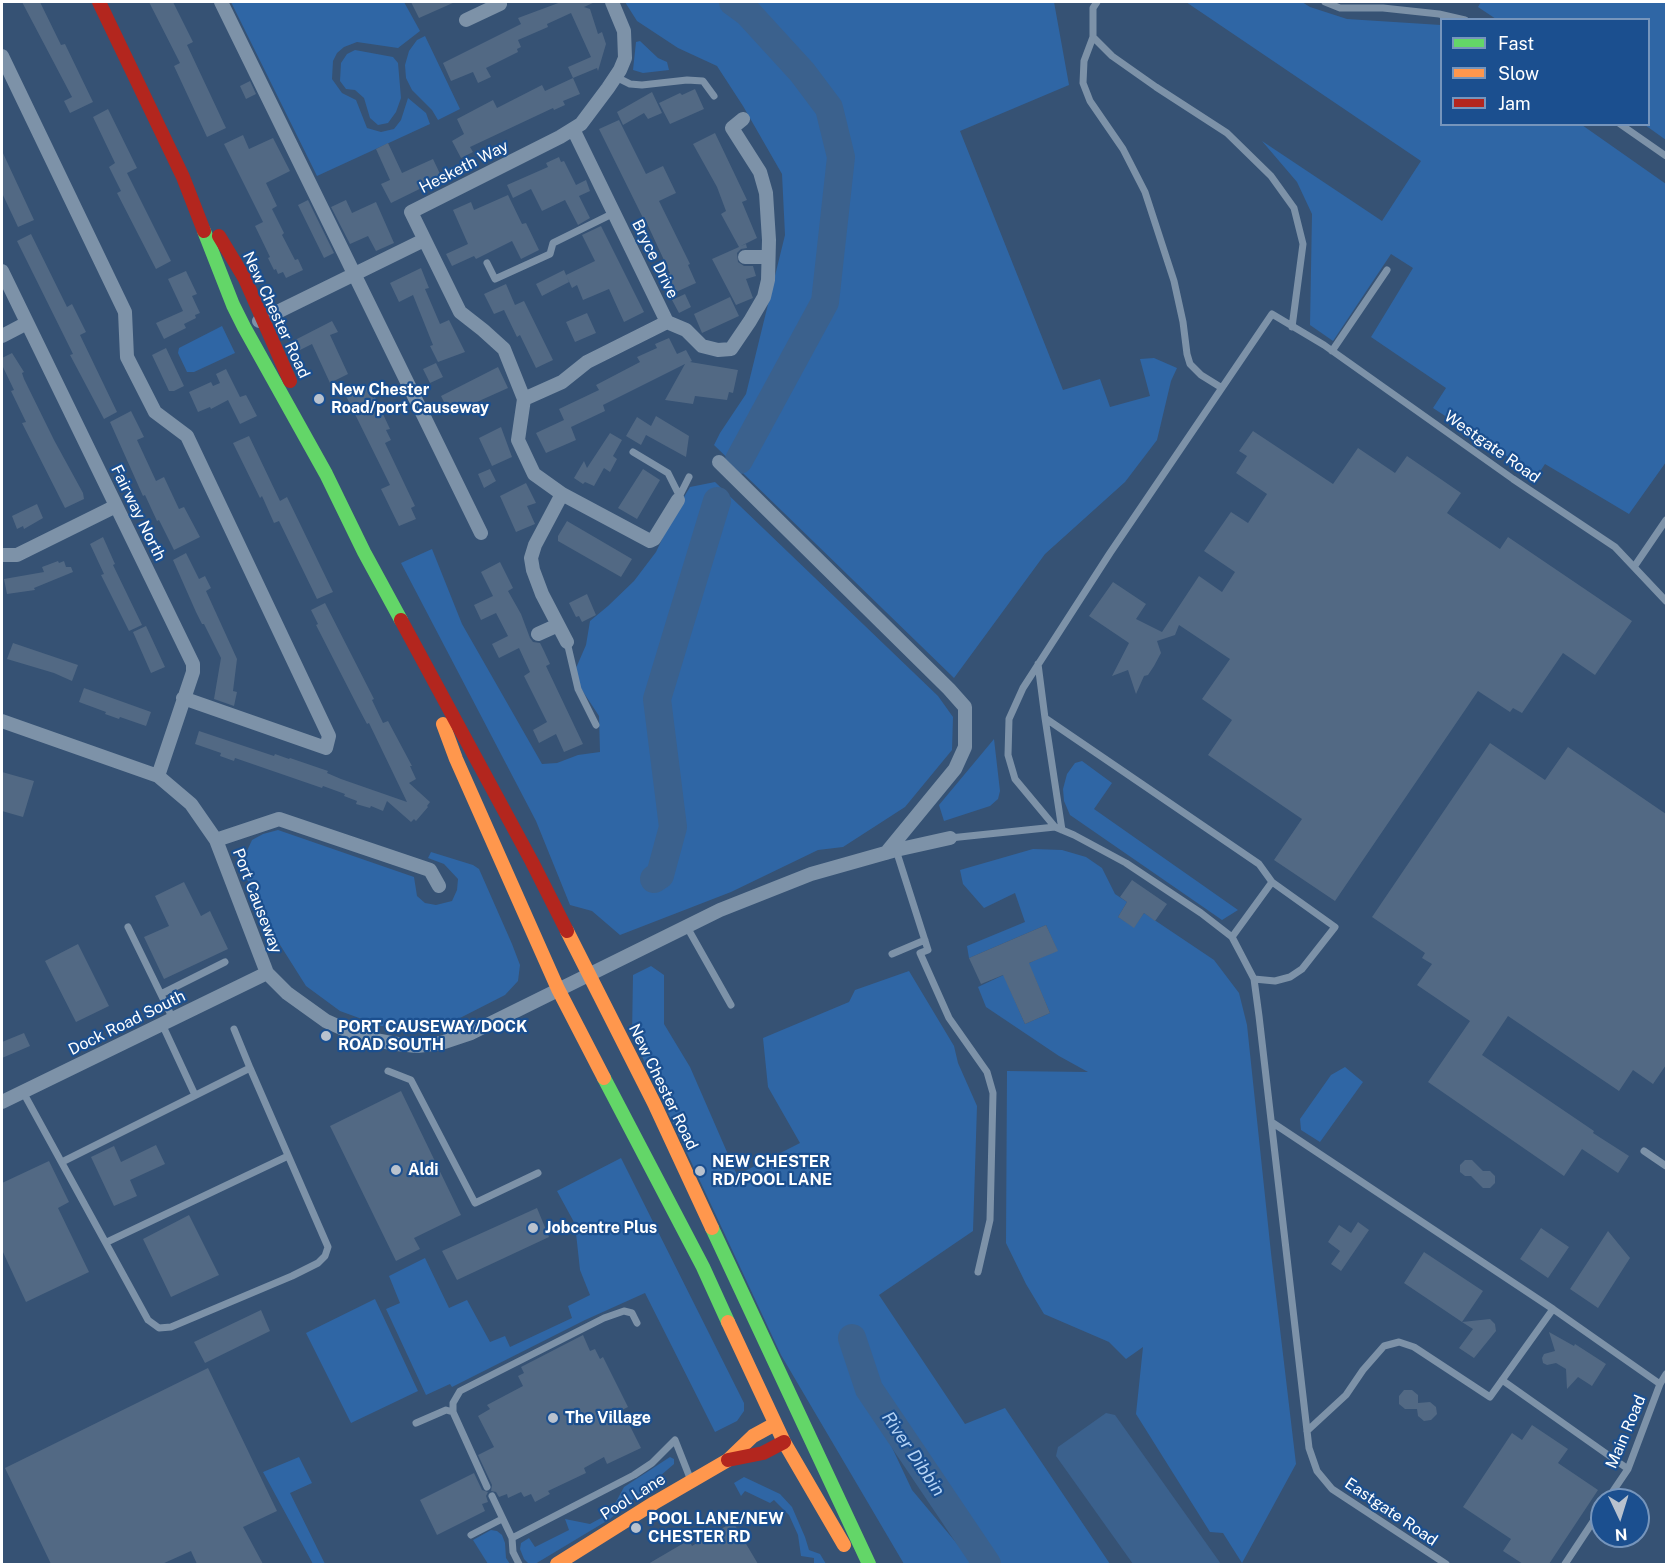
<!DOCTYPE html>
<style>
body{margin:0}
#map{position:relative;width:1668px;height:1566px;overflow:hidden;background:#365274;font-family:"Public Sans",sans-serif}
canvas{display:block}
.frame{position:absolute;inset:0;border:3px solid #fff;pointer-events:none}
.legend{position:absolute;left:1440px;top:18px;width:210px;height:108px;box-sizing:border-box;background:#1b4f8f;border:2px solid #7695bc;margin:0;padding:8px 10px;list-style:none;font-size:18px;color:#fff}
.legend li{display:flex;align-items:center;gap:12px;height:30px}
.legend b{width:30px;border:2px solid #7695bc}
.north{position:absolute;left:1590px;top:1488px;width:60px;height:60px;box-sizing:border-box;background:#1b4f8f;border:2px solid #7695bc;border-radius:50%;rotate:176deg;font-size:16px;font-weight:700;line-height:24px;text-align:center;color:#fff}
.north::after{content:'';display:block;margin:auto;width:21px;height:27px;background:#b9c2ce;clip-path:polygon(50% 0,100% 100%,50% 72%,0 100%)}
</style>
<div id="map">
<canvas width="1668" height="1566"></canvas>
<div class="frame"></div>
<ul class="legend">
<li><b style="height:8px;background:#63d668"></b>Fast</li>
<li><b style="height:8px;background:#ff974d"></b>Slow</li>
<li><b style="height:8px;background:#b3261e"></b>Jam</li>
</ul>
<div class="north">N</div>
</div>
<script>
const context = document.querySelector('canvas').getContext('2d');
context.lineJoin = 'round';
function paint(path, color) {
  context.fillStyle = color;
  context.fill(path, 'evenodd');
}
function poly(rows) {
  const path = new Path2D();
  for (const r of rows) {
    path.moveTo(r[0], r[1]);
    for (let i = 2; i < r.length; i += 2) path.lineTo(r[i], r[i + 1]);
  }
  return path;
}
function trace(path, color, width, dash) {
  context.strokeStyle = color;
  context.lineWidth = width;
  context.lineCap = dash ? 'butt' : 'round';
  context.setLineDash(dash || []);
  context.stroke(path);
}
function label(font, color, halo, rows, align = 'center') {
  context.font = font + ' "Public Sans",sans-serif';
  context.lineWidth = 4.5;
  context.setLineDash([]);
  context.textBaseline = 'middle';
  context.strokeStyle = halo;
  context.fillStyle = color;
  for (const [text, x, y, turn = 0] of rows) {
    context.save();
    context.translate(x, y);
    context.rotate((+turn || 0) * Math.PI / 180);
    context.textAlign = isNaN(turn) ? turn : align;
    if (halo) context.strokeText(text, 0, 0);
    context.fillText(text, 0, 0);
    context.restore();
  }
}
const green = poly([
 [231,2,404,2,420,31,398,48,357,42,344,47,337,53,333,61,332,79,342,93,356,100,367,128,381,132,394,129,401,120,408,98,426,113,430,124,317,176],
 [625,2,1054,2,1069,85,960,131,1063,390,1100,379,1110,407,1150,396,1140,359,1154,358,1177,368,1171,381,1157,440,1125,482,1045,554,954,678,714,445,720,433,746,394,785,235,782,174,743,106,717,66,678,48,637,21],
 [1186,2,1302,2,1310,7,1347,19,1441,25,1442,124,1582,125,1666,184,1666,462,1629,514,1545,464,1537,476,1433,408,1446,388,1371,337,1413,268,1391,254,1333,341,1310,325,1312,214,1297,182,1262,141,1382,221,1421,161],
 [1481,2,1666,2,1666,140,1645,125,1648,124,1648,20,1496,19,1478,7],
 [425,36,460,109,438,120,432,110,412,90,406,78,405,65,409,51,417,40],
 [640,41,658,58,667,62,669,70,643,73,633,70,636,42],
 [355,50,393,57,398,63,401,98,396,112,388,123,378,125,370,118,364,98,355,90,346,89,340,81,341,63,347,54],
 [222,326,235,353,194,372,187,372,178,353,179,348],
 [715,482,938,696,953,717,952,750,905,807,843,847,818,850,731,892,620,935,592,911,570,905,536,821,401,563,432,549,462,624,542,764,557,763,578,755,600,752,599,716,580,687,576,668,586,645,590,621,608,606,634,581,656,552,676,510,690,487],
 [994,739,1000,791,998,799,990,806,944,821,939,805],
 [1082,761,1112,783,1094,809,1238,910,1222,920,1070,815,1064,801,1063,789,1067,774,1075,763],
 [278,830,414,877,417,896,425,903,436,905,452,901,457,890,458,879,444,864,428,858,431,852,473,865,479,869,512,944,520,965,518,981,505,995,458,1019,420,1028,381,1026,340,1011,306,986,265,921,244,872,246,853,252,840,263,834],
 [1033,849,1062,850,1086,857,1102,868,1115,894,1127,902,1118,917,1134,927,1144,913,1214,960,1239,993,1247,1025,1271,1253,1296,1464,1242,1563,1223,1533,1210,1532,1136,1414,1143,1347,1126,1359,1109,1342,1044,1314,1026,1284,1006,1243,1007,1071,1088,1072,1059,1056,986,1007,978,987,1012,971,1008,985,1025,1024,1050,1013,1034,976,1025,965,1057,950,1046,925,969,958,967,946,1025,922,1015,893,984,908,963,884,960,870],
 [651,966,664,975,664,1024,690,1067,737,1175,800,1143,768,1087,763,1038,849,1002,855,990,909,971,954,1046,958,1063,977,1106,973,1231,879,1295,965,1424,1005,1408,1110,1564,1000,1564,970,1527,881,1393,859,1337,849,1368,880,1422,912,1490,974,1564,904,1564,781,1355,632,1035,633,975],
 [1345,1067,1363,1082,1320,1142,1301,1130,1300,1119,1331,1075],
 [621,1158,744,1403,744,1411,737,1421,715,1432,645,1293,585,1320,452,1387,450,1384,426,1395,386,1309,400,1303,389,1276,425,1258,449,1308,467,1300,490,1342,505,1336,510,1347,572,1318,568,1306,590,1295,580,1270,575,1224,557,1191],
 [375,1299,418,1391,351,1423,306,1333],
 [299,1457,312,1483,290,1493,325,1564,313,1564,263,1472],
 [670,1457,674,1459,674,1464,610,1519,535,1564,528,1563,524,1559,520,1549,521,1543,529,1538,535,1547,569,1530,565,1519,590,1524,610,1513,624,1487],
 [744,1477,780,1494,792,1507,805,1537,809,1550,820,1554,826,1564,814,1564,814,1558,801,1556,798,1535,789,1515,774,1500,770,1503,745,1491,741,1496,734,1483],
 [491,1530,497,1531,502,1535,505,1543,506,1558,510,1564,488,1564,473,1540]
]);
const water = poly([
 [1106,1413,1115,1415,1221,1564,1133,1564,1056,1456,1058,1447]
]);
const river = poly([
 [733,2,748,13,802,72,829,108,841,157,825,302,739,460],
 [654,879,660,875,673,827,657,699,717,501],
 [852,1338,869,1389,987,1564]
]);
const building = poly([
 [22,2,40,2,61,45,65,44,93,102,70,113,64,101,72,97],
 [149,2,173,2,193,42,187,45,226,128,207,137,174,66,180,63],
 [411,2,455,2,419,18],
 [561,2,595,2,584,7,590,9,598,34,602,32,606,44,598,71,597,68,573,78,568,67,591,57,571,13,547,24,548,27,518,40,521,47,517,49,518,52,486,68,491,77,478,83,473,72,451,81,443,63,521,24,518,18],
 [573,78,580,94,563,101,565,105,554,110,553,108,470,147,473,152,461,158,452,141,464,134,457,119,493,100,497,108,542,85,545,91],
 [250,81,256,94,246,99,240,86],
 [695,89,704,109,670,124,659,103,680,93,682,95],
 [652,92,662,113,648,119,644,113,623,125,617,112],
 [108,109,137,168,127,173,171,261,156,269,117,193,121,191,109,167,115,163,93,117],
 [619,120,646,174,663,166,676,193,659,201,690,264,688,265,696,283,676,292,668,274,670,273,644,217,643,218,599,129],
 [715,133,747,200,742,202,757,238,741,246,746,244,747,248,741,249,737,253,738,262,744,266,753,266,756,276,746,279,753,298,736,305,712,259,739,247,721,214,726,211,717,187,693,144],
 [243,135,249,149,273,138,290,171,266,183,277,206,272,209,284,233,282,235,295,260,298,259,303,270,286,278,283,272,278,274,276,269,274,270,268,258,270,257,255,226,263,222,224,144],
 [388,143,402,173,433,159,442,178,391,203,381,184,390,180,376,149],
 [2,151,34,220,18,227,2,193],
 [559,157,561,162,564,161,576,185,586,180,590,191,579,196,590,218,578,225,565,200,542,211,531,189,513,198,507,185,548,167,546,163],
 [508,195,522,224,526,223,539,250,521,259,512,241,476,259,474,256,452,266,446,254,468,244,453,210,471,202,474,210],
 [308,200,334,253,324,258,298,205],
 [346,200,352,213,376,202,394,243,376,251,368,236,350,244,331,207],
 [601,226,644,312,624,322,609,289,583,300,577,285,572,288,566,275,595,261,582,235],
 [31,234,67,307,72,304,86,332,80,335,117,412,104,419,70,355,73,354,17,241],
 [421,268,429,288,425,289,440,324,449,320,465,352,438,362,430,346,433,345,413,295,399,302,390,283],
 [564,270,569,282,542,296,536,284],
 [186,271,197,294,192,296,200,313,195,315,196,318,184,324,186,328,164,339,156,323,183,311,168,279],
 [506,284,515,305,524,301,553,360,536,368,520,335,517,337,504,310,494,314,484,294],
 [685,294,691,307,679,313,672,300],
 [730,297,739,316,702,333,694,314],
 [587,313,596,333,575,342,566,322],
 [332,321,338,332,330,335,348,374,330,383,312,344,300,350,295,340],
 [669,338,677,354,686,350,692,361,690,362,738,370,733,393,729,392,727,400,695,396,693,404,665,400,685,364,603,405,605,411,571,427,576,440,546,453,536,433,564,420,559,409,599,390,596,385,640,362,637,357,657,348,655,344],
 [166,348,184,386,174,391,169,391,152,355],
 [12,353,24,372,22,373,24,379,54,440,83,493,84,499,65,508,22,423,26,422,11,391,14,390,2,365,2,358],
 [436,363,443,377,430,383,423,369],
 [498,367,508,388,450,414,441,396],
 [226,369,240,397,246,395,257,416,240,424,228,400,211,409,210,407,198,412,189,392,211,382,213,386,220,383,216,374],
 [367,386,373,398,375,397,390,429,386,430,391,440,385,443,415,506,411,508,416,519,399,526,381,489,390,485,346,396],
 [131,411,144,437,137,440,156,481,164,477,179,509,184,507,200,537,174,550,159,520,157,521,145,495,143,496,110,422],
 [656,416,689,436,686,457,646,435,641,445,626,436,637,417,651,426],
 [501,427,512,457,492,466,479,438],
 [1253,431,1333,484,1358,448,1395,473,1407,456,1461,493,1447,513,1500,549,1508,537,1632,621,1595,675,1563,653,1522,713,1513,708,1510,712,1478,691,1335,901,1274,860,1302,819,1208,755,1232,720,1202,699,1230,659,1179,625,1175,635,1157,641,1161,653,1154,666,1148,675,1144,676,1136,694,1128,670,1112,676,1129,643,1089,616,1113,582,1146,604,1136,619,1162,632,1199,576,1222,592,1235,572,1204,551,1231,512,1248,523,1267,494,1236,473,1247,456,1239,451],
 [610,433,622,440,613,456,617,459,610,472,604,468,594,486,585,482,583,484,574,478,584,461,587,468],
 [249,436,280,501,287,497,333,592,317,599,279,521,274,523,262,496,260,498,233,443],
 [490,469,496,481,484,488,478,474],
 [643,469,660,480,637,519,618,508],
 [526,483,536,503,527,506,535,524,516,532,500,496],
 [37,504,43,518,24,529,23,526,17,529,12,516],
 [567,521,632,559,621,577,558,541,558,536],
 [103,537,115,564,113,565,142,625,129,631,101,575,104,574,90,544],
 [186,553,199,579,205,576,211,588,206,591,237,659,233,691,237,692,234,706,214,699,221,658,204,624,202,624,196,612,173,560],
 [58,561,59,563,64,561,66,567,71,567,73,572,34,588,35,590,7,594,4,579,44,572,42,567],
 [500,562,513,588,508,591,521,614,530,638,533,642,540,643,544,651,550,664,546,666,583,744,564,752,556,734,539,743,533,730,547,722,524,676,530,672,519,648,499,658,492,644,508,636,496,613,481,620,474,605,493,596,481,572],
 [587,594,596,615,582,622,579,616,576,617,569,603],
 [325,603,374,699,372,700,383,723,388,721,412,766,410,766,416,779,409,783,430,802,427,806,428,807,416,821,414,819,411,822,387,801,383,811,371,806,370,808,356,804,357,801,344,796,345,794,323,786,322,788,235,758,234,761,220,756,221,753,195,744,199,731,274,756,275,754,289,759,290,758,328,771,327,773,341,779,407,802,369,723,367,724,358,707,316,625,318,624,311,610],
 [146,626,165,667,151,673,133,632],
 [13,643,78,665,72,681,54,673,7,659],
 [84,688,151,712,146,726,120,717,119,719,105,714,106,712,79,702],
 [1490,743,1545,780,1568,747,1666,814,1666,1065,1653,1084,1633,1070,1619,1091,1508,1016,1482,1055,1594,1131,1593,1133,1629,1156,1618,1173,1582,1149,1564,1176,1428,1082,1470,1021,1417,985,1432,964,1422,958,1425,953,1372,917],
 [2,772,34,781,23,817,2,811],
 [1132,880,1167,904,1155,921,1144,913,1134,928,1118,917,1127,902,1120,897],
 [184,882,201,916,210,911,228,949,164,979,144,937,169,926,155,896],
 [1046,925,1058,951,1029,963,1050,1013,1025,1024,1003,975,981,984,969,958],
 [78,944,109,1006,76,1022,45,961],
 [24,1033,30,1046,2,1058,2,1042],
 [401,1091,461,1215,414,1238,420,1249,396,1261,330,1126],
 [156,1145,165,1164,130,1180,137,1196,114,1206,91,1157,114,1146,121,1162],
 [1465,1160,1472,1160,1483,1171,1490,1171,1495,1176,1495,1183,1490,1188,1483,1188,1471,1176,1465,1176,1460,1172,1460,1165],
 [49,1161,69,1202,58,1208,89,1272,26,1302,2,1250,2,1183],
 [537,1208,549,1237,457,1280,442,1251],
 [189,1215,219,1275,171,1297,143,1239],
 [1358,1222,1369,1230,1341,1271,1331,1264,1340,1251,1328,1242,1339,1225,1351,1233],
 [1541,1228,1569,1247,1548,1278,1520,1259],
 [1608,1231,1630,1258,1598,1308,1570,1289],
 [1424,1252,1483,1291,1462,1322,1404,1283],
 [261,1310,270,1331,205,1363,194,1342],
 [1490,1319,1495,1324,1496,1331,1474,1358,1459,1348,1473,1329,1462,1322],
 [1549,1332,1574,1346,1575,1344,1606,1364,1592,1386,1578,1377,1567,1389,1566,1369,1556,1363,1547,1365,1543,1363,1542,1358,1544,1354,1555,1351],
 [583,1335,590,1351,595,1349,600,1359,603,1357,628,1407,622,1410,641,1448,607,1464,604,1457,584,1468,586,1473,548,1491,550,1494,535,1502,531,1494,524,1497,521,1492,508,1498,507,1494,499,1497,496,1492,491,1491,492,1485,478,1455,494,1447,478,1416,490,1409,487,1405,523,1386,518,1376,524,1373,521,1367],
 [208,1368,277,1511,243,1527,263,1564,197,1564,191,1551,162,1564,51,1564,5,1468],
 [1404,1390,1412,1390,1418,1395,1418,1403,1430,1402,1436,1407,1437,1414,1431,1420,1424,1421,1418,1416,1417,1409,1405,1409,1399,1404,1399,1396],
 [1532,1425,1568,1449,1558,1463,1598,1490,1549,1564,1523,1564,1503,1551,1511,1539,1463,1507,1512,1433,1522,1440],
 [474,1473,482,1490,488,1492,486,1496,488,1502,482,1504,485,1511,437,1535,420,1500],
 [733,1522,758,1564,648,1564,689,1540,692,1546]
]);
const lane = poly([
 [1097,2,1093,8,1093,37,1112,56,1156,87,1227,133,1271,176,1294,208,1303,244,1292,327],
 [1325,2,1340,8,1383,8,1439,14,1465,20],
 [1093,37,1084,61,1083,83,1090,101,1123,149,1145,192,1174,281,1183,322,1187,354,1190,364,1201,375,1222,388],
 [616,77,630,84,642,85,687,80,703,81,714,96],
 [1620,124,1666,156],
 [487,263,495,279,550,254,553,243,614,213],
 [1332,351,1387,270],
 [633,452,668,473,678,493,678,500],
 [679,497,689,477],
 [1634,567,1666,520],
 [567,642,578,689,596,725],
 [1038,664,1045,718],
 [1062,830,1045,718,1259,864,1272,882],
 [950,838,1055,827],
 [896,850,928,950,920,953,949,1018,987,1072,993,1093,990,1220,978,1272],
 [128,927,173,1019],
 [687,927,731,1005],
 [1232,937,1272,882,1335,927,1302,969,1290,977,1275,981,1254,979],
 [892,954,925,940],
 [161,994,225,962],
 [162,1024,195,1095],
 [234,1029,250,1068],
 [388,1071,411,1080,475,1203,538,1173],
 [23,1092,148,1320,159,1328,171,1327,292,1276,318,1263,325,1256,328,1247,250,1068,62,1162],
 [1273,1123,1553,1309],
 [1644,1151,1666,1166],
 [107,1242,288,1156],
 [1502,1380,1628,1469],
 [416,1423,446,1410,453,1412],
 [1307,1431,1346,1395,1363,1370,1384,1346,1399,1342,1414,1347,1490,1397,1553,1309,1660,1384],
 [487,1487,453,1412,453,1403,460,1391,604,1318,624,1311,632,1313,637,1323],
 [492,1496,512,1538],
 [1607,1500,1628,1469,1660,1384,1666,1374],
 [471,1535,502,1519],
 [519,1564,513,1552,512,1538,634,1475,652,1463,675,1440,690,1478],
 [1446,1564,1332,1489,1317,1471,1309,1448,1259,1016,1254,979,1242,956,1232,937,1201,913,1126,863,1074,835,1055,827,1015,779,1008,755,1009,719,1023,688,1110,553,1272,314,1324,345,1513,479,1615,547,1666,601],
 [1565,1564,1602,1508]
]);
const street = poly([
 [221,2,481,533],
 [466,20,500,4],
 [2,56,125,312,127,357,155,412,187,436,329,736,326,748,183,698],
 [573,129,667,322],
 [745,257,768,257],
 [2,271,193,664,193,672,158,776],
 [259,321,424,240],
 [667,322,686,330,702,346,718,350,731,349,750,321,764,297,768,280,769,240,766,193,760,172,732,128,743,119],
 [2,336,27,323],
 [524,399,562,382,587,362,667,322],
 [719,462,949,689,965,707,965,747,955,769,886,853],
 [562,494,650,541,654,539,678,500],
 [2,555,17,555,116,506],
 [538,634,558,625],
 [567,642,542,594,533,570,531,558,535,545,562,494,534,474,518,440,524,399,504,349,483,330,460,312,411,212,560,137,581,124,608,88,620,70,625,58,624,31,612,2],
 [2,721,158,776,191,804,216,840,267,973,287,993,326,1021,364,1038,397,1044,417,1046,441,1043,471,1033,720,910,811,874,896,850,950,838],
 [216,840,279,819,430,870,439,886],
 [2,1102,267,973]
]);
const fast = poly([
 [204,231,233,305,244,327,326,474,364,552,401,620],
 [604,1078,703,1267,728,1322],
 [712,1228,869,1564]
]);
const slow = poly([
 [443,724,456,759,558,989,604,1078],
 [567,931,654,1103,712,1228],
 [728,1322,784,1442,844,1545],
 [557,1564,654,1503,728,1460,753,1436,775,1424]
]);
const jam = poly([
 [99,2,183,177,204,231],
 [219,236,245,279,290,381],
 [401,620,532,862,567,931],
 [728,1460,763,1453,784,1442]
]);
const markers = [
 [319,399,6,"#b9c2ce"],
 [326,1036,6,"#b9c2ce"],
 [396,1170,6,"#b9c2ce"],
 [700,1171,6,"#b9c2ce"],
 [533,1228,6,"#b9c2ce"],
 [553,1418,6,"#b9c2ce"],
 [636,1528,6,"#b9c2ce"]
];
const streetNames = [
 ["Hesketh Way",464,167,-27],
 ["Bryce Drive",655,259,64],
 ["New Chester Road",276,315,65],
 ["Westgate Road",1492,447,35],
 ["Fairway North",138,513,64],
 ["Port Causeway",257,901,69],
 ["Dock Road South",127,1023,-26],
 ["New Chester Road",663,1087,64],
 ["Main Road",1626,1432,-67],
 ["Pool Lane",633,1497,-32],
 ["Eastgate Road",1391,1512,34]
];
const poiNames = [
 ["New Chester",331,390],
 ["Road/port Causeway",331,408],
 ["PORT CAUSEWAY/DOCK",338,1027],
 ["ROAD SOUTH",338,1045],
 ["NEW CHESTER",712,1162],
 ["RD/POOL LANE",712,1180],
 ["Aldi",408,1170],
 ["Jobcentre Plus",545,1228],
 ["The Village",565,1418],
 ["POOL LANE/NEW",648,1519],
 ["CHESTER RD",648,1537]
];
const waterNames = [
 ["River Dibbin",913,1454,56]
];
paint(green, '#2f66a5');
paint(water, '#3b618d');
trace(river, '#3b618d', 28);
paint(building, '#526984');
trace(lane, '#7d92a8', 7);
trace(street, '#7d92a8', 14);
trace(fast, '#63d668', 14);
trace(slow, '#ff974d', 14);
trace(jam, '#b3261e', 14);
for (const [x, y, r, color] of markers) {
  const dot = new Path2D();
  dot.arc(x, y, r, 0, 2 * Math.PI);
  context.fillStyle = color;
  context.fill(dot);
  trace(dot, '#1b4f8f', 2);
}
label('16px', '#fff', '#1b4f8f', streetNames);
label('bold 16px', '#fff', '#1b4f8f', poiNames, 'left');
label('italic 18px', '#b5d3f5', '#1b4f8f', waterNames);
</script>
